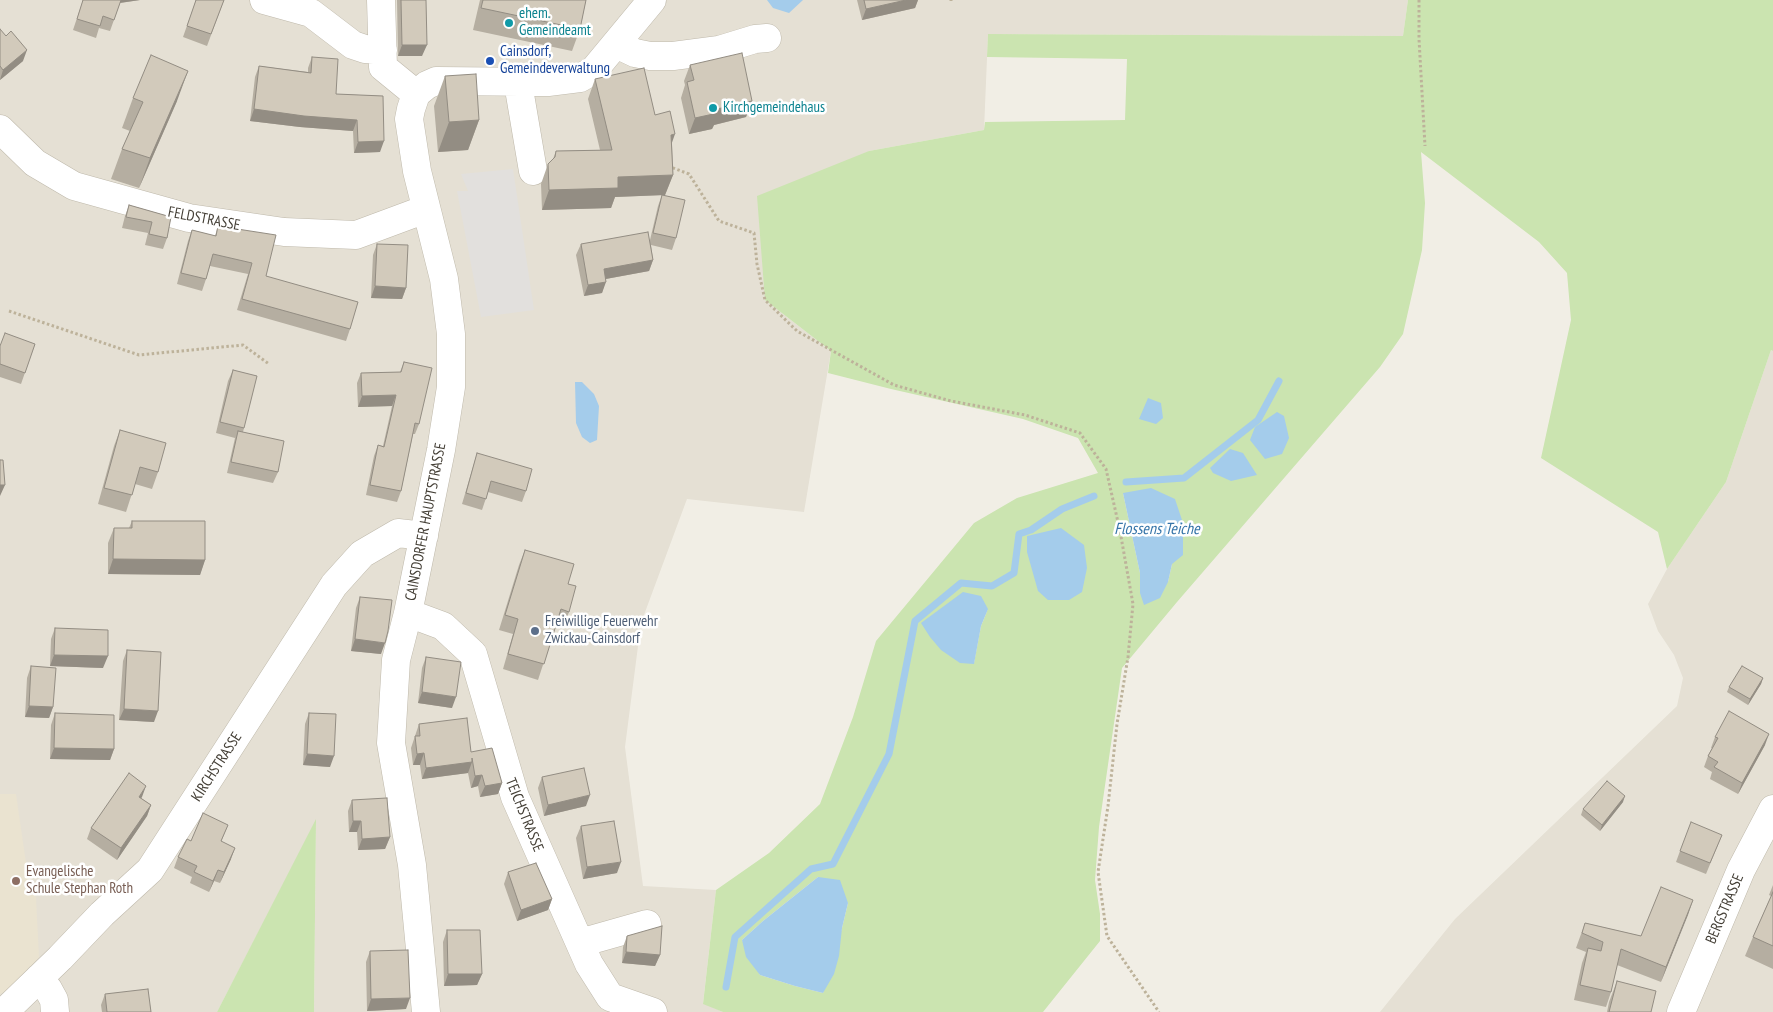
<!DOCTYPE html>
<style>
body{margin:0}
canvas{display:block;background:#f1eee5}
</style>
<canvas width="1773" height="1012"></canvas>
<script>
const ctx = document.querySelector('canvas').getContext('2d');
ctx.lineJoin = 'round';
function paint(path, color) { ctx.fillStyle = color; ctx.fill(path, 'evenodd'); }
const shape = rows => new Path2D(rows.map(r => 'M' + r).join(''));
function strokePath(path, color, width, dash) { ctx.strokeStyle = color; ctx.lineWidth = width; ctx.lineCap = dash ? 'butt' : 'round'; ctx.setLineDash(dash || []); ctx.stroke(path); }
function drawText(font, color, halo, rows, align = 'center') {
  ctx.font = font + ' "PT Sans Narrow",sans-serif'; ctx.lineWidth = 5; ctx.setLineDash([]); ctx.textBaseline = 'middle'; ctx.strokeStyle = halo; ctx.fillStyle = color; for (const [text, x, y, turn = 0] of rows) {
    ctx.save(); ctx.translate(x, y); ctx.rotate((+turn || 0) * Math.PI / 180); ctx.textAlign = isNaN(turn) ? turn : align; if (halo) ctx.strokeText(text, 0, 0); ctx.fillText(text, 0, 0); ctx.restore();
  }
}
paint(shape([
 [0,0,1408,0,1403,36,988,34,984,130,869,151,765,300,831,351,804,512,687,499,641,623,625,747,643,886,716,890,703,1003,723,1012,314,1012,316,821,217,1012,0,1012],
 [1771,350,1773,351,1773,1012,1380,1012,1455,919,1677,706,1683,678,1674,655,1658,631,1648,604,1667,569,1726,482]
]), '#e5e0d4');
paint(shape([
 [0,794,16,794,26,863,36,898,39,957,15,986,0,994]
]), '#eae3d0');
paint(shape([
 [1408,0,1773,0,1773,351,1771,350,1726,482,1667,569,1658,532,1541,458,1571,320,1567,273,1539,242,1421,152,1425,203,1422,250,1403,334,1380,367,1177,602,1122,668,1099,827,1095,880,1100,914,1100,941,1043,1012,723,1012,703,1004,716,890,769,853,820,804,853,717,876,641,974,523,1017,498,1098,473,1078,438,1023,419,891,389,828,373,831,351,765,300,757,196,869,151,984,130,985,122,1125,120,1127,59,987,57,988,34,1403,36],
 [1123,493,1172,564,1168,582,1140,593,1140,573],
 [988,609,981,626,974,663,960,663],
 [818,877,848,903,842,928,823,993,795,986,760,975,742,940,763,921],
 [316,819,314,1012,217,1012]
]), '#cbe4b0');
paint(shape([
 [513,169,534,310,481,317,457,191,468,191,461,174]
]), '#e2e0dd');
paint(shape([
 [767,0,803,0,789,13,773,8],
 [575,382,582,382,594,394,599,406,597,440,590,443,582,437,576,423],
 [1148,398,1161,403,1163,418,1156,424,1139,419],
 [1277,412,1284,416,1289,438,1282,454,1265,459,1250,440,1255,427],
 [1230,449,1243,453,1257,475,1231,481,1213,473,1210,468],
 [1151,488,1175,499,1183,523,1183,555,1172,564,1168,582,1160,598,1144,605,1140,593,1140,573,1123,493],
 [1061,528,1084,545,1087,568,1082,592,1069,600,1048,600,1038,591,1027,552,1027,536],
 [963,592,981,596,988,609,981,626,974,664,960,663,941,650,930,637,921,623],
 [818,877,840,880,848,903,842,928,839,956,834,974,823,993,795,986,760,975,746,957,742,940,763,921]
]), '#a4cceb');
strokePath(shape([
 [1126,482,1184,478,1258,420,1279,381],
 [726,987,735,937,811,869,833,864,889,754,915,621,961,583,992,586,1014,573,1019,534,1031,530,1062,509,1094,496]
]), '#a4cceb', 7);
const minor = shape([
 [264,0,311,13,353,45,365,49,383,50],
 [381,0,383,67,416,94],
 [616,44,635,53,650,56,673,56,719,50,755,39,767,38],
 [518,83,533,171],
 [0,129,35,163,74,186,189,218,284,232,356,235,426,209],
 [408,613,443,626,473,654,515,797,589,964,610,997,653,1012],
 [580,943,647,924],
 [39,978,48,989,54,1000,55,1012],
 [4,1012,60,958,102,914,150,870,334,585,362,554,398,533,424,536],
 [426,1012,412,865,391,743,396,660,408,613,441,450,451,387,451,334,444,279,417,171,409,119,411,109,416,94,427,85,436,81,548,82,580,78,594,70,652,0],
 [1681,1012,1741,870,1773,809]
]);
strokePath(minor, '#bfb9ab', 29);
strokePath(shape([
 [1419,0,1419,39,1425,146],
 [951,1,951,0],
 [668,166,689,174,719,221,754,233,757,264,765,300,797,331,894,385,951,401,1025,415,1080,433,1106,469,1120,531,1133,604,1128,657,1117,724,1108,806,1098,872,1107,936,1159,1012],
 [9,311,139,355,243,345,269,364]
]), '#bdb29a', 3, [2.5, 2.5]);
strokePath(minor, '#fff', 28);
paint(shape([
 [83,0,140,0,120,3,110,31,99,28,96,38,73,30],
 [196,0,224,0,207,46,183,37],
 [397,0,426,0,422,56,398,56],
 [480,0,586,0,580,29,572,51,473,30],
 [857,0,918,0,915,8,862,20],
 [0,29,23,61,0,80],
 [312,57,336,94,383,96,380,152,354,153,353,131,300,127,250,121,255,77,259,66,308,72,308,68],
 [690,65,752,101,746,117,714,125,712,129,689,134,681,98,685,85,684,81],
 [445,76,479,120,468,150,438,152,434,106],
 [595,79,655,115,672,144,673,175,665,195,676,238,672,250,651,245,653,260,649,271,606,279,602,293,584,296,576,255,581,244,650,240,658,206,662,195,615,197,611,208,542,210,541,184,548,164,553,159,556,151,600,150,588,99],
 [133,98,177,101,139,188,111,179,122,149,130,131,122,128],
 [129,205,171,217,167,238,163,249,145,245,148,233,122,228,125,216],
 [218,226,266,276,350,329,346,341,237,310,248,274,210,266,206,279,202,291,177,284,188,241,192,230,215,236],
 [377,244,406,288,402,299,371,298,373,255],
 [35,344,21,384,0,377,0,346],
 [404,362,419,424,415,434,413,434,401,491,397,502,366,495,374,456,378,445,383,446,392,406,358,407,357,383,361,373,400,372],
 [233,370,244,428,243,432,278,472,273,483,227,473,235,438,216,433,228,381],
 [120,430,158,472,152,489,135,484,126,512,98,504,114,446],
 [477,453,526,491,522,502,488,492,482,510,462,504],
 [132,521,205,560,200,575,108,574,108,543,114,528,129,528],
 [525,550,568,584,569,612,563,627,556,625,538,680,503,669,513,634,499,630,519,565],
 [360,597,381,654,351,651,356,608],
 [55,628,103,668,50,666,51,639],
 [127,650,154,722,119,720,123,661],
 [426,657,452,708,418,703,422,668],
 [31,666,53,707,49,718,25,717,27,678],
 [1763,678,1761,684,1748,705,1727,692,1729,687],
 [55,713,114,749,110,760,50,759,51,725],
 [309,713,330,767,303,765,305,724],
 [419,724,471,752,502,783,498,794,480,797,478,786,471,788,468,773,422,779,420,765,413,765,411,748],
 [1715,737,1765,745,1738,794,1710,779,1712,772,1704,767,1708,756,1712,748,1711,748],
 [542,777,586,806,544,816,538,788],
 [142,797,141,798,151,805,147,816,117,860,87,839,91,828],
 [352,800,390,837,385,849,358,850,357,832,349,832,348,811],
 [1623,802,1600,831,1581,815,1583,809],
 [228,825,221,842,231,859,220,883,214,881,209,892,190,883,192,877,174,868,178,857,191,841],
 [581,826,617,873,583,879,576,838],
 [1722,835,1706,874,1676,862,1680,851],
 [508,872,552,899,548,910,517,921,504,884],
 [1773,885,1773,969,1745,956,1753,937,1771,896,1769,895],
 [1693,900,1661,982,1617,965,1611,992,1606,1007,1574,1000,1582,963,1586,952,1576,948,1585,923,1641,936],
 [447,930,482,974,477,985,444,986,443,942],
 [627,936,660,955,655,966,622,963,623,947],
 [370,951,406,1009,367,1011,366,962],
 [1617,981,1651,1012,1607,1012,1609,1002],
 [105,994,151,1012,102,1012,101,1005]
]), '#b5aea1');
paint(shape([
 [120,0,140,0,119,3],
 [906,0,918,0,915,8,862,20,866,9],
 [402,45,427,45,422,56,398,56],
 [27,50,23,61,0,80,3,70],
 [188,71,177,101,139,188,150,158],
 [752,101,746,117,714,125,712,129,689,134,695,118,717,109],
 [254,109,357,120,353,131,300,127,250,121],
 [479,120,468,150,438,152,449,122],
 [675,134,668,154,671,135],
 [384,141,380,152,354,153,358,142],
 [673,175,665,195,615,197,611,208,542,210,549,190,618,177],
 [653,260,649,271,600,280,604,269],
 [606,282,602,293,584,296,588,285],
 [375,286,406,288,402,299,371,298],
 [396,395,392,406,358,407,362,396],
 [0,485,5,485,0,496],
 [113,559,205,560,200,575,108,574],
 [355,639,385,643,381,654,351,651],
 [54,655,108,656,103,668,50,666],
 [1763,678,1761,684,1748,705,1750,699],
 [422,692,456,697,452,708,418,703],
 [29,706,53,707,49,718,25,717],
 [124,709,158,711,154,722,119,720],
 [1769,734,1765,745,1738,794,1742,783],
 [54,748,114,749,110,760,50,759],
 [424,753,420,765,413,765,417,754],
 [307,754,334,756,330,767,303,765],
 [472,762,468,773,422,779,426,768],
 [482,775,478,786,471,788,475,776],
 [502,783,498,794,480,797,485,786],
 [146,786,142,797,134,808,139,797],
 [590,795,586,806,544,816,548,805],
 [1625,796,1623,802,1600,831,1602,825],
 [151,805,147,816,117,860,121,848],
 [353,821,361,821,357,832,349,832],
 [390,837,385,849,358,850,362,839],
 [235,848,231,859,220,883,224,872],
 [621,862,617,873,583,879,587,867],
 [218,870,214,881,209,892,213,881],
 [552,899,548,910,517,921,521,910],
 [1693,900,1688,915,1661,982,1666,967],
 [626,952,660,955,655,966,622,963],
 [448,974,482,974,477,985,444,986],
 [410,998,406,1009,367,1011,371,999]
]), '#938d83');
const building = shape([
 [83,0,121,0,114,20,103,16,100,26,77,19,83,0],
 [196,0,224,0,211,34,187,26,196,0],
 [401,0,426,0,427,45,402,45,401,0],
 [483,0,586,0,580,29,481,8,483,0],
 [864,0,906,0,866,9,864,0],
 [0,29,6,36,11,31,27,50,3,70,0,66,0,29],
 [742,53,752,101,717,109,718,113,695,118,687,82,694,80,690,65,742,53],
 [151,55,188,71,150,158,122,149,143,102,133,98,151,55],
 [312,57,338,59,336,94,383,96,384,141,358,142,357,120,304,116,254,109,259,66,311,73,312,57],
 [644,68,655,115,670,111,675,134,671,135,673,175,618,177,618,188,549,190,548,164,555,157,556,151,612,150,595,79,644,68],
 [476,74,479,120,449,122,445,76,476,74],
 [662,195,685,200,676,238,653,233,662,195],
 [129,205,171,217,167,238,149,234,152,222,126,217,129,205],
 [218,226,276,235,266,276,358,302,350,329,242,299,252,263,213,254,206,279,181,273,192,230,216,236,218,226],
 [648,232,653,260,604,269,606,282,588,285,581,244,648,232],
 [377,244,408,245,406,288,375,286,377,244],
 [5,333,35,344,25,373,0,364,0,346,5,333],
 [404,362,432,368,419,424,415,423,401,491,370,485,378,445,384,447,396,395,362,396,361,373,401,372,404,362],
 [233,370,257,376,244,428,220,422,233,370],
 [120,430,166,443,158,472,140,467,132,495,104,488,120,430],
 [238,431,284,441,278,472,231,462,238,431],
 [477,453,532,469,526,491,491,481,486,499,466,493,477,453],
 [0,460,3,460,5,485,0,485,0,460],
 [132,521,205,521,205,560,113,559,114,528,132,528,132,521],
 [525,550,574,564,568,584,576,586,569,612,561,609,544,664,508,654,518,619,505,615,525,550],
 [360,597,392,600,388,631,385,643,355,639,360,597],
 [55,628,108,630,108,656,54,655,55,628],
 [127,650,161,652,158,711,124,709,127,650],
 [426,657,461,662,456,697,422,692,426,657],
 [31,666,56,668,53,707,29,706,31,666],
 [1742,666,1763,678,1750,699,1729,687,1742,666],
 [1729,711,1769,734,1742,783,1714,767,1718,762,1708,756,1718,738,1715,737,1729,711],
 [55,713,114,715,114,749,54,748,55,713],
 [309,713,336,714,334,756,307,754,309,713],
 [467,718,471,752,492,748,502,783,485,786,482,775,475,776,472,758,472,762,426,768,424,753,417,754,415,736,420,736,419,724,467,718],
 [584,768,590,795,548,805,542,777,584,768],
 [129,773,146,786,139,797,151,805,121,848,91,828,129,773],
 [1607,781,1625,796,1602,825,1583,809,1607,781],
 [387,798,390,837,362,839,361,821,353,821,352,800,387,798],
 [203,813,228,825,221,841,235,848,224,872,218,870,213,881,194,872,197,866,178,857,187,839,191,841,203,813],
 [614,821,621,862,587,867,581,826,614,821],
 [1691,822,1722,835,1710,863,1680,851,1691,822],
 [536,863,552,899,521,910,508,872,536,863],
 [1661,887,1693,900,1666,967,1621,949,1611,992,1580,985,1588,948,1601,951,1603,942,1582,933,1585,923,1641,936,1661,887],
 [1773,892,1773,946,1753,937,1773,892],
 [662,926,660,955,626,952,627,936,662,926],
 [447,930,480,930,482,974,448,974,447,930],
 [408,950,410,998,371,999,370,951,408,950],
 [1617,981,1656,991,1651,1012,1609,1012,1617,981],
 [148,989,151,1012,107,1012,105,994,148,989]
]);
paint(building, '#d2cabb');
strokePath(building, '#938d83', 1);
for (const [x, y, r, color] of [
 [509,23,5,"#0f9aa8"],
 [490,61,5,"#1a4fb4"],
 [713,108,5,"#0f9aa8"],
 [535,631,5,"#5c6f8a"],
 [16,881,5,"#8d6e63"]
]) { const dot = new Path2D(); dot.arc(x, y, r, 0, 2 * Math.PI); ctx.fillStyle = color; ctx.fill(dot); strokePath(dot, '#fff', 2); }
drawText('15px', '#0d838f', '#fff', [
 ["ehem.",519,14],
 ["Gemeindeamt",519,31],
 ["Kirchgemeindehaus",723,108]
], 'left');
drawText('15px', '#164399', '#fff', [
 ["Cainsdorf,",500,52],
 ["Gemeindeverwaltung",500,69]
], 'left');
drawText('15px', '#433e35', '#fff', [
 ["FELDSTRASSE",204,219,11],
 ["CAINSDORFER HAUPTSTRASSE",426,522,-79],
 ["KIRCHSTRASSE",217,767,-57],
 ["TEICHSTRASSE",524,815,68],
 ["BERGSTRASSE",1725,909,-67]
]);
drawText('15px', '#4e5e75', '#fff', [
 ["Freiwillige Feuerwehr",545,622],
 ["Zwickau-Cainsdorf",545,639]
], 'left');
drawText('15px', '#785e54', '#fff', [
 ["Evangelische",26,872],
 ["Schule Stephan Roth",26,889]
], 'left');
drawText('italic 16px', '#3574a8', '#fff', [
 ["Flossens Teiche",1157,529]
]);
</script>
